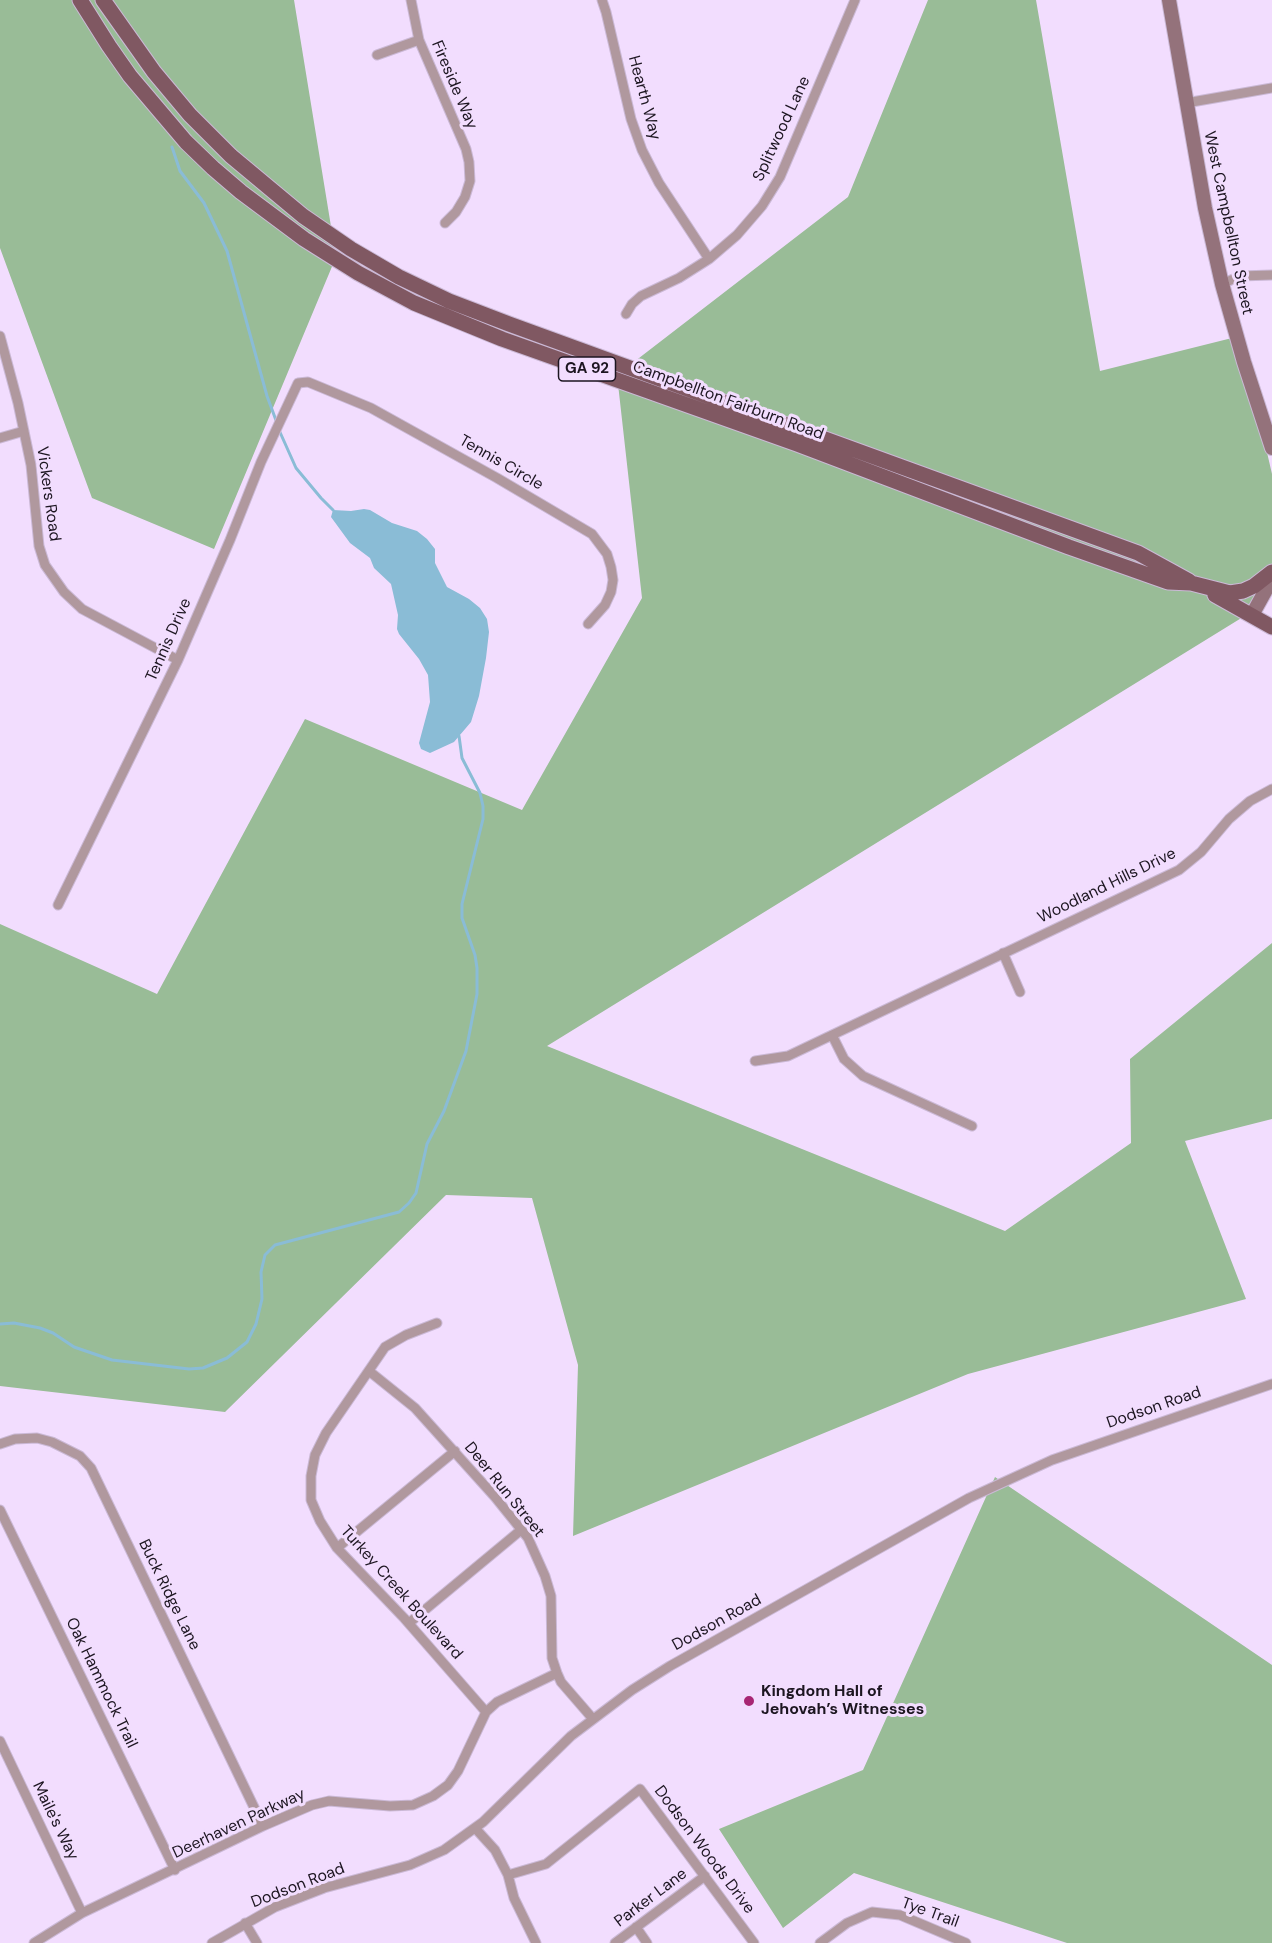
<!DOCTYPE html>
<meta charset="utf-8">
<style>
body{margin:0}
canvas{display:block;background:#f2ddfe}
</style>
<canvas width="1272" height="1943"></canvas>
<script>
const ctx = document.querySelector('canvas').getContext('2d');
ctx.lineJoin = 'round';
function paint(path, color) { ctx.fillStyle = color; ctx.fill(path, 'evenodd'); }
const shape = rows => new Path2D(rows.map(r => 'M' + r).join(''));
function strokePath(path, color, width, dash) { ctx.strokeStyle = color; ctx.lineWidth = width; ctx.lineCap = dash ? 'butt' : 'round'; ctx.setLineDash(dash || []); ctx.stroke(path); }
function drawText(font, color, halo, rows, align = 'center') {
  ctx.font = font + ' "DM Sans",sans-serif'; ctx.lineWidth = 6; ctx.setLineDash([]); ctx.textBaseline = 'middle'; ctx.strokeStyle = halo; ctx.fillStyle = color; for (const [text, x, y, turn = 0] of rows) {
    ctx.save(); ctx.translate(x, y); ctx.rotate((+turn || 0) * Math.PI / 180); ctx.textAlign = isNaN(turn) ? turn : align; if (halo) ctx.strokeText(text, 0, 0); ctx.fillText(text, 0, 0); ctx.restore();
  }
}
paint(shape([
 [0,0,294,0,336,257,214,549,92,498,0,248],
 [928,0,1036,0,1100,371,1240,336,1272,474,1272,571,1243,617,547,1046,1005,1231,1131,1143,1130,1059,1272,943,1272,1119,1185,1141,1246,1299,968,1374,573,1536,578,1365,532,1198,446,1195,225,1412,0,1386,0,924,157,994,305,719,522,810,642,598,617,375,848,197],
 [995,1477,1272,1665,1272,1943,1067,1943,854,1873,783,1928,719,1829,863,1770]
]), '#99bc97');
paint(shape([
 [364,509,370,510,392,523,417,531,427,539,435,549,435,563,447,587,469,599,480,608,487,619,489,632,486,658,479,696,471,722,454,742,430,753,421,749,419,743,430,702,428,675,419,659,399,634,397,629,398,615,391,584,374,568,370,558,350,543,331,517,333,510,351,511]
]), '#8abcd6');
strokePath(shape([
 [172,147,180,171,204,203,227,251,267,396,277,423],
 [279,430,296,468,321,498,333,510],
 [0,1324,14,1323,40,1328,53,1333,74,1347,112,1360,189,1369,203,1368,227,1358,247,1342,256,1324,262,1299,261,1272,265,1255,275,1245,399,1212,409,1203,416,1193,427,1144,444,1111,466,1051,477,994,477,968,475,955,462,918,462,904,483,819,483,806,480,793,462,758,459,736]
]), '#8abcd6', 3);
const street = shape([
 [411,0,419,40,466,149,469,162,470,181,465,197,456,212,445,223],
 [602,0,606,12,631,119,642,150,659,183,709,259],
 [377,55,419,40],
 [1186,103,1272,88],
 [1222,284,1240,276,1272,275],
 [626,314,632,304,641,296,679,278,709,259,737,235,762,206,780,177,855,0],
 [0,336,18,403,31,465,39,546,45,565,64,592,82,609,178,660],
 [0,438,24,431],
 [58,905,178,660,230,540,261,462,298,383,308,382,371,408,497,478,592,534,607,554,611,567,613,580,611,592,605,605,588,624],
 [1003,953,1020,992],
 [832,1035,844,1059,863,1076,972,1126],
 [755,1061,788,1056,1179,870,1201,852,1229,819,1250,801,1272,789],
 [437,1323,406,1335,385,1347,326,1433,315,1455,311,1476,311,1500,320,1521,337,1548,404,1618,486,1712],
 [369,1371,415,1408,495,1497,528,1538,545,1576,551,1596,552,1658,557,1673,561,1682,593,1719],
 [0,1444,15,1439,37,1438,52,1442,80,1456,91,1468,263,1826],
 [0,1510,175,1870],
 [337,1548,455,1451],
 [409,1623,521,1530],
 [0,1741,82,1913],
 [475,1828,495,1850,508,1875,514,1898,536,1943],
 [508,1875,546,1864,640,1789,754,1943],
 [245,1923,257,1943],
 [636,1927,647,1943],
 [34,1943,82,1913,263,1826,312,1805,329,1801,390,1806,413,1805,433,1796,448,1785,458,1771,486,1712,497,1702,557,1673],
 [212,1943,275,1907,324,1888,410,1865,444,1850,483,1822,571,1736,632,1690,670,1666,969,1498,1052,1460,1272,1384],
 [615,1943,705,1876],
 [820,1943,847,1923,872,1912,900,1915,966,1943]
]);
const secondary = shape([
 [1169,0,1205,208,1222,284,1244,362,1272,448],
 [1252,615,1272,579]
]);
const primary = shape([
 [80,0,109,46,130,76,186,142,213,168,241,192,304,239,358,273,414,303,502,339,797,444,1069,547,1168,582,1191,583,1230,593,1243,591,1254,586,1272,572],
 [103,0,154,72,190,115,231,156,303,216,351,249,399,277,449,301,509,324,1138,553,1189,581],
 [1215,595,1272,627]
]);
strokePath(street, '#cbb9d6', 11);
strokePath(secondary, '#cbb9d6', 16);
strokePath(primary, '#cbb9d6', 17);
strokePath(street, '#b0989e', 9);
strokePath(secondary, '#94727b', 14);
strokePath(primary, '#805862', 15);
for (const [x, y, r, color] of [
 [749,1701,6,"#a72573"]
]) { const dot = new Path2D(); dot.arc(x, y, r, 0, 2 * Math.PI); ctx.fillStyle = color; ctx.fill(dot); strokePath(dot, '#f2ddfe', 2); }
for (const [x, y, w] of [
 [587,369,57]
]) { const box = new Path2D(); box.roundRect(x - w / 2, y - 12, w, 24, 4.5); ctx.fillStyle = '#f2ddfe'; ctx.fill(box); strokePath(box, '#1c1520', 1.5); }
drawText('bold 15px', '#1c1520', null, [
 ["GA 92",587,369]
]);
drawText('16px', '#1c1520', '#f2ddfe', [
 ["Fireside Way",454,85,67],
 ["Hearth Way",644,98,75],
 ["Splitwood Lane",782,129,-65],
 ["West Campbellton Street",1228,223,78],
 ["Campbellton Fairburn Road",728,401,20],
 ["Tennis Circle",501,463,30],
 ["Vickers Road",48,494,82],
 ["Tennis Drive",169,640,-66],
 ["Woodland Hills Drive",1107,886,-26],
 ["Dodson Road",1154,1408,-19],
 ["Deer Run Street",504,1490,51],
 ["Turkey Creek Boulevard",401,1593,48],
 ["Buck Ridge Lane",169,1595,64],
 ["Dodson Road",717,1623,-29],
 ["Oak Hammock Trail",101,1683,64],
 ["Maile's Way",55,1821,64],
 ["Deerhaven Parkway",239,1824,-25],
 ["Dodson Woods Drive",704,1850,53],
 ["Dodson Road",298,1886,-21],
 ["Parker Lane",651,1898,-37],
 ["Tye Trail",930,1913,20]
]);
drawText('bold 16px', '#1c1520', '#f2ddfe', [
 ["Kingdom Hall of",761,1692],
 ["Jehovah’s Witnesses",761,1710]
], 'left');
</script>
